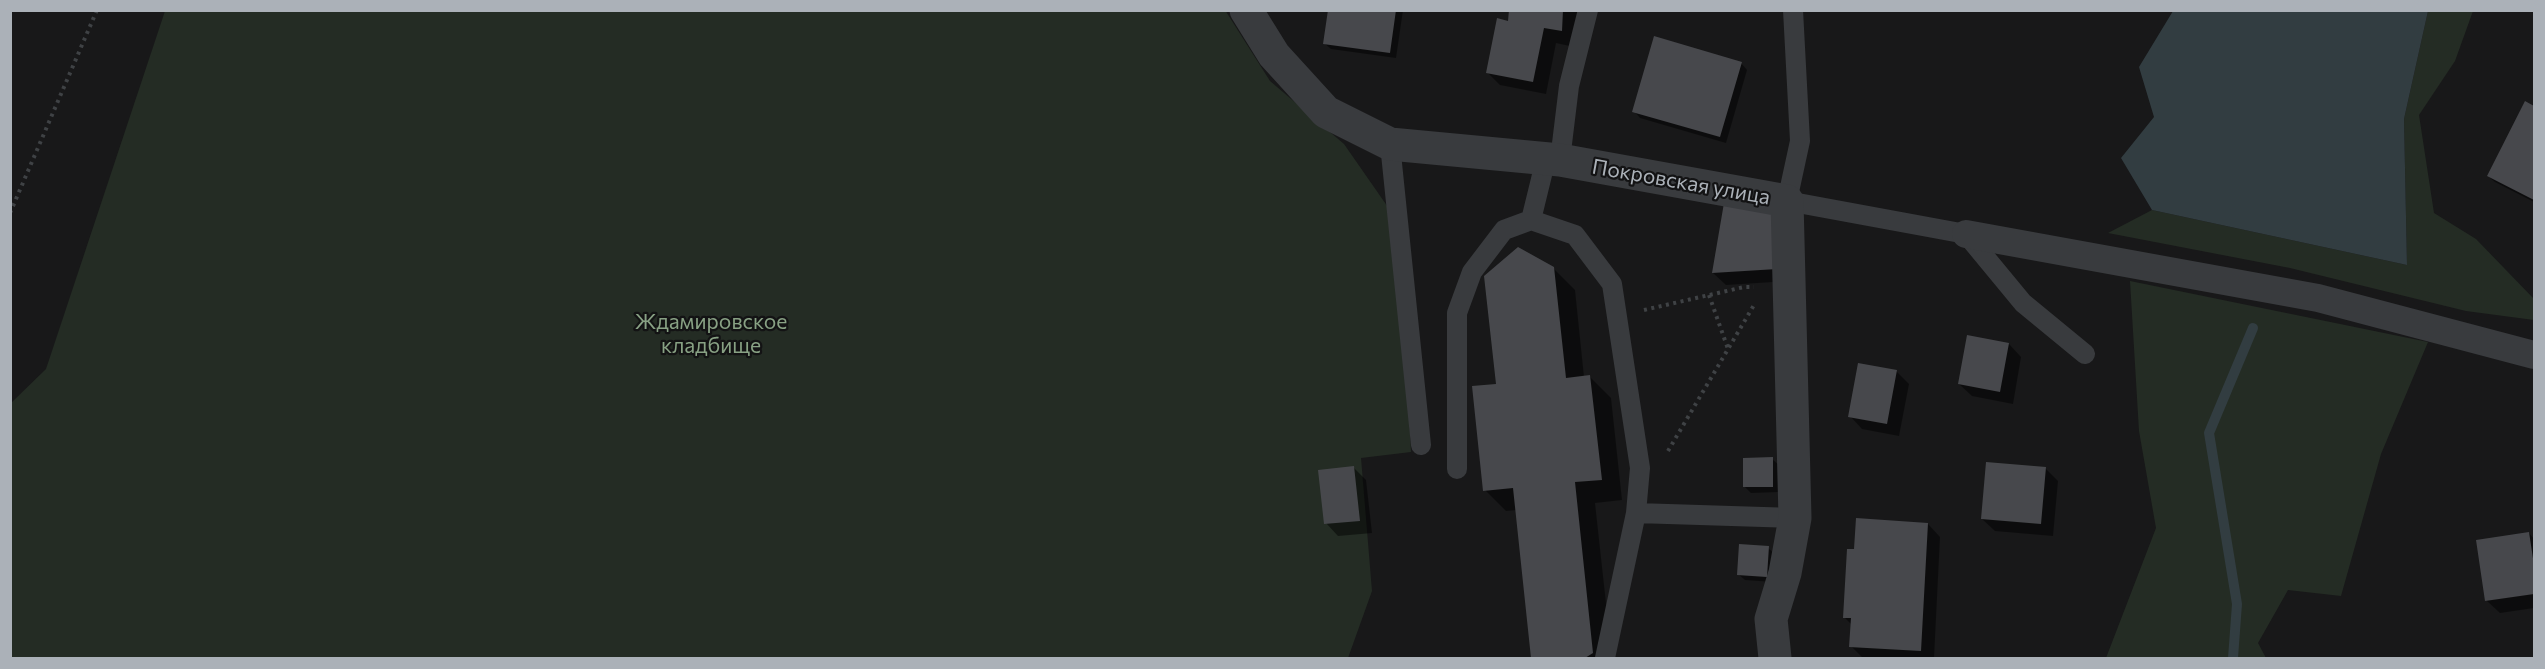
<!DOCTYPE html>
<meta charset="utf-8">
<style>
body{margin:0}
#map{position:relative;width:2545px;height:669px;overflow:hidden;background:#181819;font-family:Commissioner,sans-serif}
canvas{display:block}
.frame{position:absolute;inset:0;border:12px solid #abb1b8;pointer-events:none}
</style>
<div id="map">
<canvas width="2545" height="669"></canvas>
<div class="frame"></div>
</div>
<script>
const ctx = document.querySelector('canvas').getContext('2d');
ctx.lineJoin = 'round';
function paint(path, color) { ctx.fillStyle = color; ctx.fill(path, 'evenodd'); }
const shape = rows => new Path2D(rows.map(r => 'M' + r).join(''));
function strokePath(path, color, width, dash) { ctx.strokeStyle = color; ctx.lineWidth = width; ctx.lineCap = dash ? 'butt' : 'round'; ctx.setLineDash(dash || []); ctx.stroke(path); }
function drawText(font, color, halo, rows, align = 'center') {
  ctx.font = font + ' Commissioner,sans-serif'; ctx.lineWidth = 4.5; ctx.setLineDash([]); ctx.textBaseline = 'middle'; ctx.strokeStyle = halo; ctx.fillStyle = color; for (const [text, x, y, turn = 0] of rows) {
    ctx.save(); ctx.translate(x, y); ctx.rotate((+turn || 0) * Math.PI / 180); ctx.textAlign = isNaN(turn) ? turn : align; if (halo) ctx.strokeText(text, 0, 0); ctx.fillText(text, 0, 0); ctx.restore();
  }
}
paint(shape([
 [1225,10,1270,81,1344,144,1399,223,1411,452,1361,458,1372,591,1348,658,11,658,10,404,46,369,165,11],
 [2428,11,2473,11,2455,61,2419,115,2434,213,2476,239,2534,299,2534,320,2466,311,2290,268,2108,233,2152,210,2407,265,2404,119],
 [2130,281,2428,342,2381,454,2341,596,2288,590,2258,643,2266,658,2106,658,2156,528,2139,431]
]), '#242c24');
paint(shape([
 [2173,11,2428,11,2404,119,2407,265,2152,210,2121,158,2154,117,2139,67]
]), '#323d41');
paint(shape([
 [1329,10,1403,10,1396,58,1331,49,1324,43],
 [1510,10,1580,10,1579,48,1556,43,1546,94,1500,85,1487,72,1510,22],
 [1741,63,1747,70,1726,143,1640,118,1634,111],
 [2525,103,2534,108,2534,202,2495,182,2488,176],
 [1726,199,1789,281,1726,285,1713,273],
 [1553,268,1575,290,1584,377,1590,377,1611,398,1622,500,1595,503,1612,658,1533,658,1517,510,1506,511,1485,490,1498,386],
 [2009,344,2021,357,2013,404,1972,396,1959,384],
 [1896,371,1909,384,1899,436,1862,429,1850,416],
 [1772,459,1779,465,1779,492,1751,493,1744,486],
 [1354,468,1366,480,1372,533,1338,536,1326,523],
 [2045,468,2058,481,2053,536,1995,531,1982,519],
 [1928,524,1940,537,1934,658,1863,658,1851,646,1852,625,1844,617,1856,551],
 [2529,533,2534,539,2534,608,2500,613,2487,601],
 [1768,548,1775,554,1773,582,1745,580,1738,574]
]), '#0007');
strokePath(shape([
 [2233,658,2237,604,2209,433,2253,328]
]), '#323d41', 10);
paint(shape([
 [1328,10,1396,10,1390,53,1323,44],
 [1509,10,1563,10,1562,31,1544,28,1533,82,1486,73,1497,18,1508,21],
 [1654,36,1742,62,1720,137,1632,112],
 [2525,101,2534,106,2534,200,2487,176],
 [1725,197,1777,210,1777,269,1712,273],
 [1518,247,1554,267,1566,378,1590,375,1602,480,1575,482,1593,653,1585,658,1531,658,1513,488,1483,491,1472,386,1496,384,1484,276],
 [1967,335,2009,343,2000,392,1958,384],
 [1858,363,1897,370,1887,424,1848,417],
 [1773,457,1773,487,1743,487,1743,458],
 [1986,462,2046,467,2041,524,1981,519],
 [1354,466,1360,521,1324,524,1318,470],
 [1856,518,1928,523,1921,651,1849,647,1851,618,1843,618,1847,549,1854,549],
 [2529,532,2534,565,2534,594,2485,601,2476,540],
 [1739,544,1769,546,1767,577,1737,575]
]), '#47484c');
strokePath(shape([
 [10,213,97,10],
 [1709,295,1728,349],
 [1644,310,1744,287,1754,287],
 [1668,451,1754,305]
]), '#3f4245', 4, [3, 4.5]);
strokePath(shape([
 [1793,10,1800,141,1787,201,1966,234,2023,303,2085,354],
 [1390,144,1421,445],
 [1540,159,1542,175,1531,220,1575,235,1612,284,1640,468,1636,513,1795,518],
 [1560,160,1569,86,1588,10],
 [1457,469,1457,313,1472,272,1504,230,1531,220],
 [1605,658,1636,513]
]), '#393b3e', 20);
strokePath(shape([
 [1966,234,2318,298,2534,355]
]), '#393b3e', 28);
strokePath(shape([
 [1246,10,1274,55,1326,112,1390,144,1560,160,1787,201,1795,518,1785,573,1771,619,1775,658]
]), '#393b3e', 33);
drawText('21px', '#abb1b8', '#131314', [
 ["Покровская улица",1681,182,10]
]);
drawText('21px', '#88a184', '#131314', [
 ["Ждамировское",711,322],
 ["кладбище",711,346]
]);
</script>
